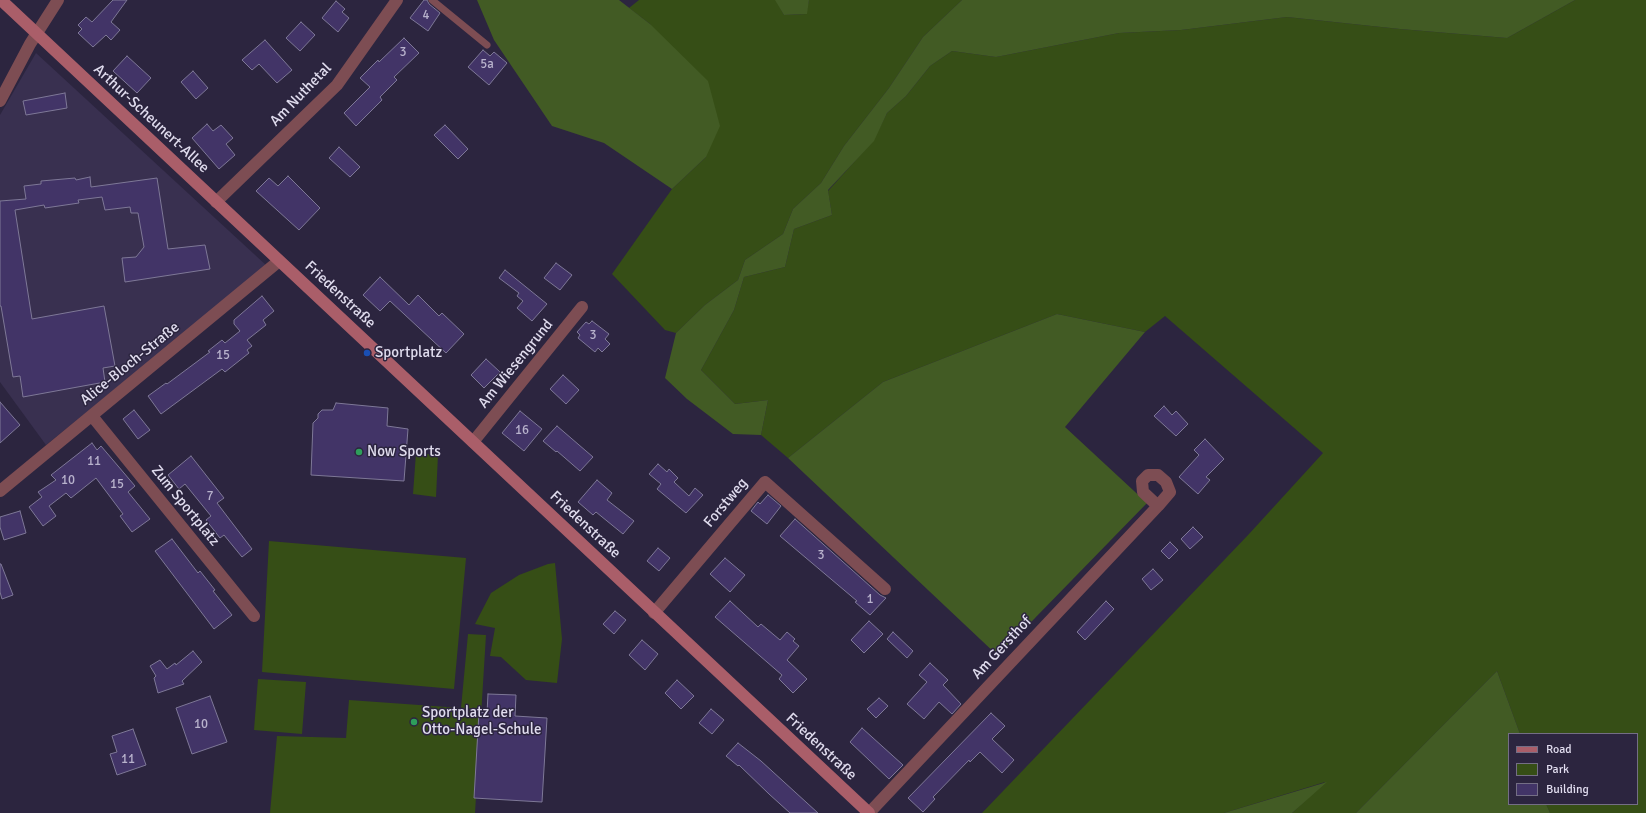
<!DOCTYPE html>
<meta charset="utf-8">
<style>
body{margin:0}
#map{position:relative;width:1646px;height:813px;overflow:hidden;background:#2c253f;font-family:Signika,sans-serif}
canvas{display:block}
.legend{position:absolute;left:1508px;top:733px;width:130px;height:72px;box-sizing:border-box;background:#2c253f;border:1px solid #746e85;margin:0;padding:5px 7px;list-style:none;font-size:12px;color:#e0dcee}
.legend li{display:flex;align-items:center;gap:8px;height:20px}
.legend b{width:20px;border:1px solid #746e85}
</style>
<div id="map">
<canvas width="1646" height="813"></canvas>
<ul class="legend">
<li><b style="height:5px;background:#aa5e69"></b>Road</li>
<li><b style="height:11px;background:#364e16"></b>Park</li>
<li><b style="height:11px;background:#423467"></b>Building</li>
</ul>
</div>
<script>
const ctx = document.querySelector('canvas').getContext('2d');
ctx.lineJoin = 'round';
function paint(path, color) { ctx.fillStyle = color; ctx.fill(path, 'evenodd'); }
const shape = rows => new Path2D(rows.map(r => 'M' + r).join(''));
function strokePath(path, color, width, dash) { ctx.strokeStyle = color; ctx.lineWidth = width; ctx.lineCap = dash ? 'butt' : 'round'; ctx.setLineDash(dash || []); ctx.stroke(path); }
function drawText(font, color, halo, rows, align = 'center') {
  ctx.font = font + ' Signika,sans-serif'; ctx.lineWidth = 3; ctx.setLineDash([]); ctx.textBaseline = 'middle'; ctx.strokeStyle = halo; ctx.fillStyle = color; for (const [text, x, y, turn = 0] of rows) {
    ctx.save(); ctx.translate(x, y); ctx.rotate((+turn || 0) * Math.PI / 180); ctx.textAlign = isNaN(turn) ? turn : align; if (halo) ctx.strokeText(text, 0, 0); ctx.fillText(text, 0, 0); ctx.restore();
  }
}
paint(shape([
 [36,53,267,266,46,445,0,382,0,115]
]), '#393050');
paint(shape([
 [639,0,776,0,784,15,806,14,809,0,962,0,923,37,889,88,844,146,821,183,793,209,783,234,745,260,738,280,705,305,676,333,665,330,612,274,672,189,706,157,650,24,629,8],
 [1575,0,1646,0,1646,813,1550,813,1546,804,1637,804,1637,734,1520,734,1497,671,1356,813,1292,813,1325,782,1224,813,982,813,1249,534,1323,453,1165,316,1145,332,1057,314,883,382,788,458,761,435,768,400,735,404,701,370,734,310,744,277,785,267,794,229,832,215,828,191,873,141,887,113,906,96,930,66,952,51,996,57,1119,33,1181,30,1287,17,1400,29,1507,38],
 [416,453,438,455,436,497,413,494],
 [269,541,466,558,454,689,262,672],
 [555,563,562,639,557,683,526,680,501,657,490,656,495,628,475,624,491,593,519,575,548,564],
 [468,634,486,635,475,813,270,813,277,736,346,738,349,700,461,708],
 [258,679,306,682,302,734,254,730]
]), '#364e16');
paint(shape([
 [477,0,619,0,650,24,708,81,720,126,706,157,672,189,604,143,552,126,494,40],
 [775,0,809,0,807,14,784,15],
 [962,0,1575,0,1507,38,1400,29,1287,17,1181,30,1119,33,996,57,952,51,930,66,906,96,887,113,874,141,828,190,832,215,794,229,785,267,744,277,734,310,701,370,735,404,768,400,761,435,733,434,687,399,665,378,676,333,705,305,738,280,745,260,783,234,793,209,821,183,844,146,889,88,923,37],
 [1057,314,1145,332,1065,427,1147,503,998,656,788,458,883,382],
 [1497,671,1520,734,1509,734,1509,804,1546,804,1550,813,1356,813],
 [1327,782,1292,813,1224,813]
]), '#425b24');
const building = shape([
 [113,0,127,0,111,22,120,30,111,40,106,35,93,47,78,33,82,29,78,25,86,17,92,22,113,0],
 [424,0,427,0,429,4,440,13,428,31,410,18,424,0],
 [336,1,345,9,342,12,349,18,338,32,322,18,336,1],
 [301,22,315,35,300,51,286,38,301,22],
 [404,38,419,53,394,77,397,80,380,97,382,100,356,126,344,113,370,87,360,78,378,60,379,62,404,38],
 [265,40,292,70,277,83,259,64,252,70,242,60,265,40],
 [483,50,490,56,494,52,507,63,489,85,468,67,483,50],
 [127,56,151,78,137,93,113,71,127,56],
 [193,71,208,88,196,99,181,82,193,71],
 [65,93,67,108,26,115,23,101,65,93],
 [207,124,213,131,221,125,233,138,226,144,235,155,219,169,192,138,207,124],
 [445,125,468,149,458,159,434,135,445,125],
 [339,147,360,167,350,177,329,158,339,147],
 [288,176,320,208,299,230,256,191,269,178,278,186,288,176],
 [90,177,91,187,157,178,168,249,205,245,210,269,125,282,122,258,136,257,144,247,138,213,131,213,130,207,105,210,102,197,78,200,79,203,45,208,44,205,15,210,32,319,104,306,115,366,103,368,105,382,23,397,20,376,13,377,1,306,0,306,0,201,26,199,24,186,41,184,41,181,75,178,76,180,90,177],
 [556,263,572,275,560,290,544,278,556,263],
 [505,270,547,304,532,321,517,308,523,301,517,296,519,293,499,278,505,270],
 [380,277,409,305,418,295,439,316,442,313,464,334,446,353,390,301,380,311,363,295,380,277],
 [262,296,274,311,263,320,266,325,247,340,252,346,247,350,249,353,225,372,222,369,161,414,148,396,166,383,167,384,210,352,208,351,222,340,225,343,240,331,234,324,234,320,262,296],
 [592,321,609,334,605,339,610,344,602,352,598,348,595,352,578,338,580,335,577,332,586,322,589,324,592,321],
 [486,359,500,372,484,388,471,375,486,359],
 [563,375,579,390,566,404,550,389,563,375],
 [0,402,20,425,0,443,0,402],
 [336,403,388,408,387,426,408,429,404,481,311,475,313,423,318,418,318,414,322,410,333,410,336,403],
 [1164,406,1172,415,1176,411,1188,424,1176,436,1154,416,1164,406],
 [134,410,150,430,138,439,123,419,134,410],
 [520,411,542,429,524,451,502,433,520,411],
 [557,426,593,457,580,471,557,451,556,452,543,441,557,426],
 [1205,439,1224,459,1206,477,1210,480,1198,494,1179,477,1199,455,1194,450,1205,439],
 [92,443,97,450,101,446,135,486,128,492,150,519,132,532,120,516,123,514,96,478,71,498,66,493,49,506,56,516,43,526,29,507,42,497,38,492,56,480,51,475,92,443],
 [191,456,224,498,217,503,252,549,242,557,224,535,220,538,206,520,211,516,185,484,179,489,168,475,191,456],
 [658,464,667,472,669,469,678,478,674,482,689,496,695,488,703,495,686,513,657,489,661,484,649,474,658,464],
 [597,480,612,493,607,500,634,521,623,534,596,512,593,515,578,502,597,480],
 [768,495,781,506,767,524,751,511,758,502,760,504,768,495],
 [20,511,26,533,4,540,0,527,0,517,20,511],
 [795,519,880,595,886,598,870,615,855,602,857,601,780,536,795,519],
 [1193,527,1203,537,1190,549,1181,539,1193,527],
 [172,539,198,573,200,571,215,590,213,591,232,615,214,629,155,551,172,539],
 [1170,542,1178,550,1169,559,1161,551,1170,542],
 [658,548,670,558,659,571,647,561,658,548],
 [725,558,745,575,730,592,710,574,725,558],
 [0,564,1,564,13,595,2,599,0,592,0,564],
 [1153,569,1163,580,1151,590,1142,579,1153,569],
 [730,601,758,627,761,624,780,640,787,632,795,639,793,641,799,646,787,660,807,679,793,693,779,679,782,675,715,617,730,601],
 [1106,601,1114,609,1085,640,1077,632,1106,601],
 [615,611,626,620,614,634,603,624,615,611],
 [869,621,883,634,864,653,851,640,869,621],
 [893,632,913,651,907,658,887,639,893,632],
 [642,640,658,654,645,670,629,655,642,640],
 [193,651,202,662,182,681,184,684,158,693,154,678,156,676,150,666,160,660,167,669,175,663,176,665,193,651],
 [930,663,948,680,943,685,961,704,952,714,939,702,924,719,907,704,927,682,919,675,930,663],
 [677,680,694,696,681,709,665,693,677,680],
 [488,694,516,695,515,716,547,718,542,802,474,798,479,712,487,713,488,694],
 [210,696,227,742,192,754,176,708,210,696],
 [879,698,888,706,876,718,867,709,879,698],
 [711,709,724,720,712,734,699,723,711,709],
 [991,713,1005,726,992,739,1014,760,1002,773,980,752,970,762,969,760,933,797,935,799,923,812,908,798,991,713],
 [862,728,903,765,889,779,850,742,862,728],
 [133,729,146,765,117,775,110,754,117,752,112,736,133,729],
 [738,743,761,761,818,813,790,813,769,794,739,765,738,766,726,756,738,743]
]);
paint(building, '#423467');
strokePath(building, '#7e7897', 1);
strokePath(shape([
 [432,0,487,45]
]), '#7d4d53', 7);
strokePath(shape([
 [0,101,30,44,58,0],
 [216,202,337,85,397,0],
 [92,416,254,616],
 [473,442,582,307],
 [0,491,279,261],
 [654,613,765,482,885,589],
 [869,813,1158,506,1170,492,1166,482,1158,475,1148,475,1142,481,1143,492,1158,506]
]), '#7d4d53', 12);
strokePath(shape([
 [1,0,869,813]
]), '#aa5e69', 12);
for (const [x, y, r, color] of [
 [367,353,4,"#1a4fb4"],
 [359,452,4,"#2e9e5b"],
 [414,722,4,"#2e9e5b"]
]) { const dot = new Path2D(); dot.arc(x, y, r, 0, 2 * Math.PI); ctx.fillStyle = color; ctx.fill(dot); strokePath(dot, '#2c253f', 1.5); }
drawText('13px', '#b8b2cc', null, [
 ["4",426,16],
 ["3",403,53],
 ["5a",487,65],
 ["3",593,336],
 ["15",223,356],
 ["16",522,431],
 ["11",94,462],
 ["10",68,481],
 ["15",117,485],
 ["7",210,497],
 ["3",821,556],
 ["1",870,600],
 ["10",201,725],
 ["11",128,760]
]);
drawText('15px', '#e0dcee', '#2c253f', [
 ["Am Nuthetal",301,95,-46],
 ["Arthur-Scheunert-Allee",151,119,43],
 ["Friedenstraße",340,295,43],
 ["Alice-Bloch-Straße",130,364,-39],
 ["Am Wiesengrund",516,364,-51],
 ["Forstweg",726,503,-50],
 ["Zum Sportplatz",185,506,51],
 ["Friedenstraße",585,525,43],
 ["Am Gersthof",1002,648,-47],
 ["Friedenstraße",821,747,43]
]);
drawText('15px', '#e0dcee', '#2c253f', [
 ["Sportplatz",375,353],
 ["Now Sports",367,452],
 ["Sportplatz der",422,713],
 ["Otto-Nagel-Schule",422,730]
], 'left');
</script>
